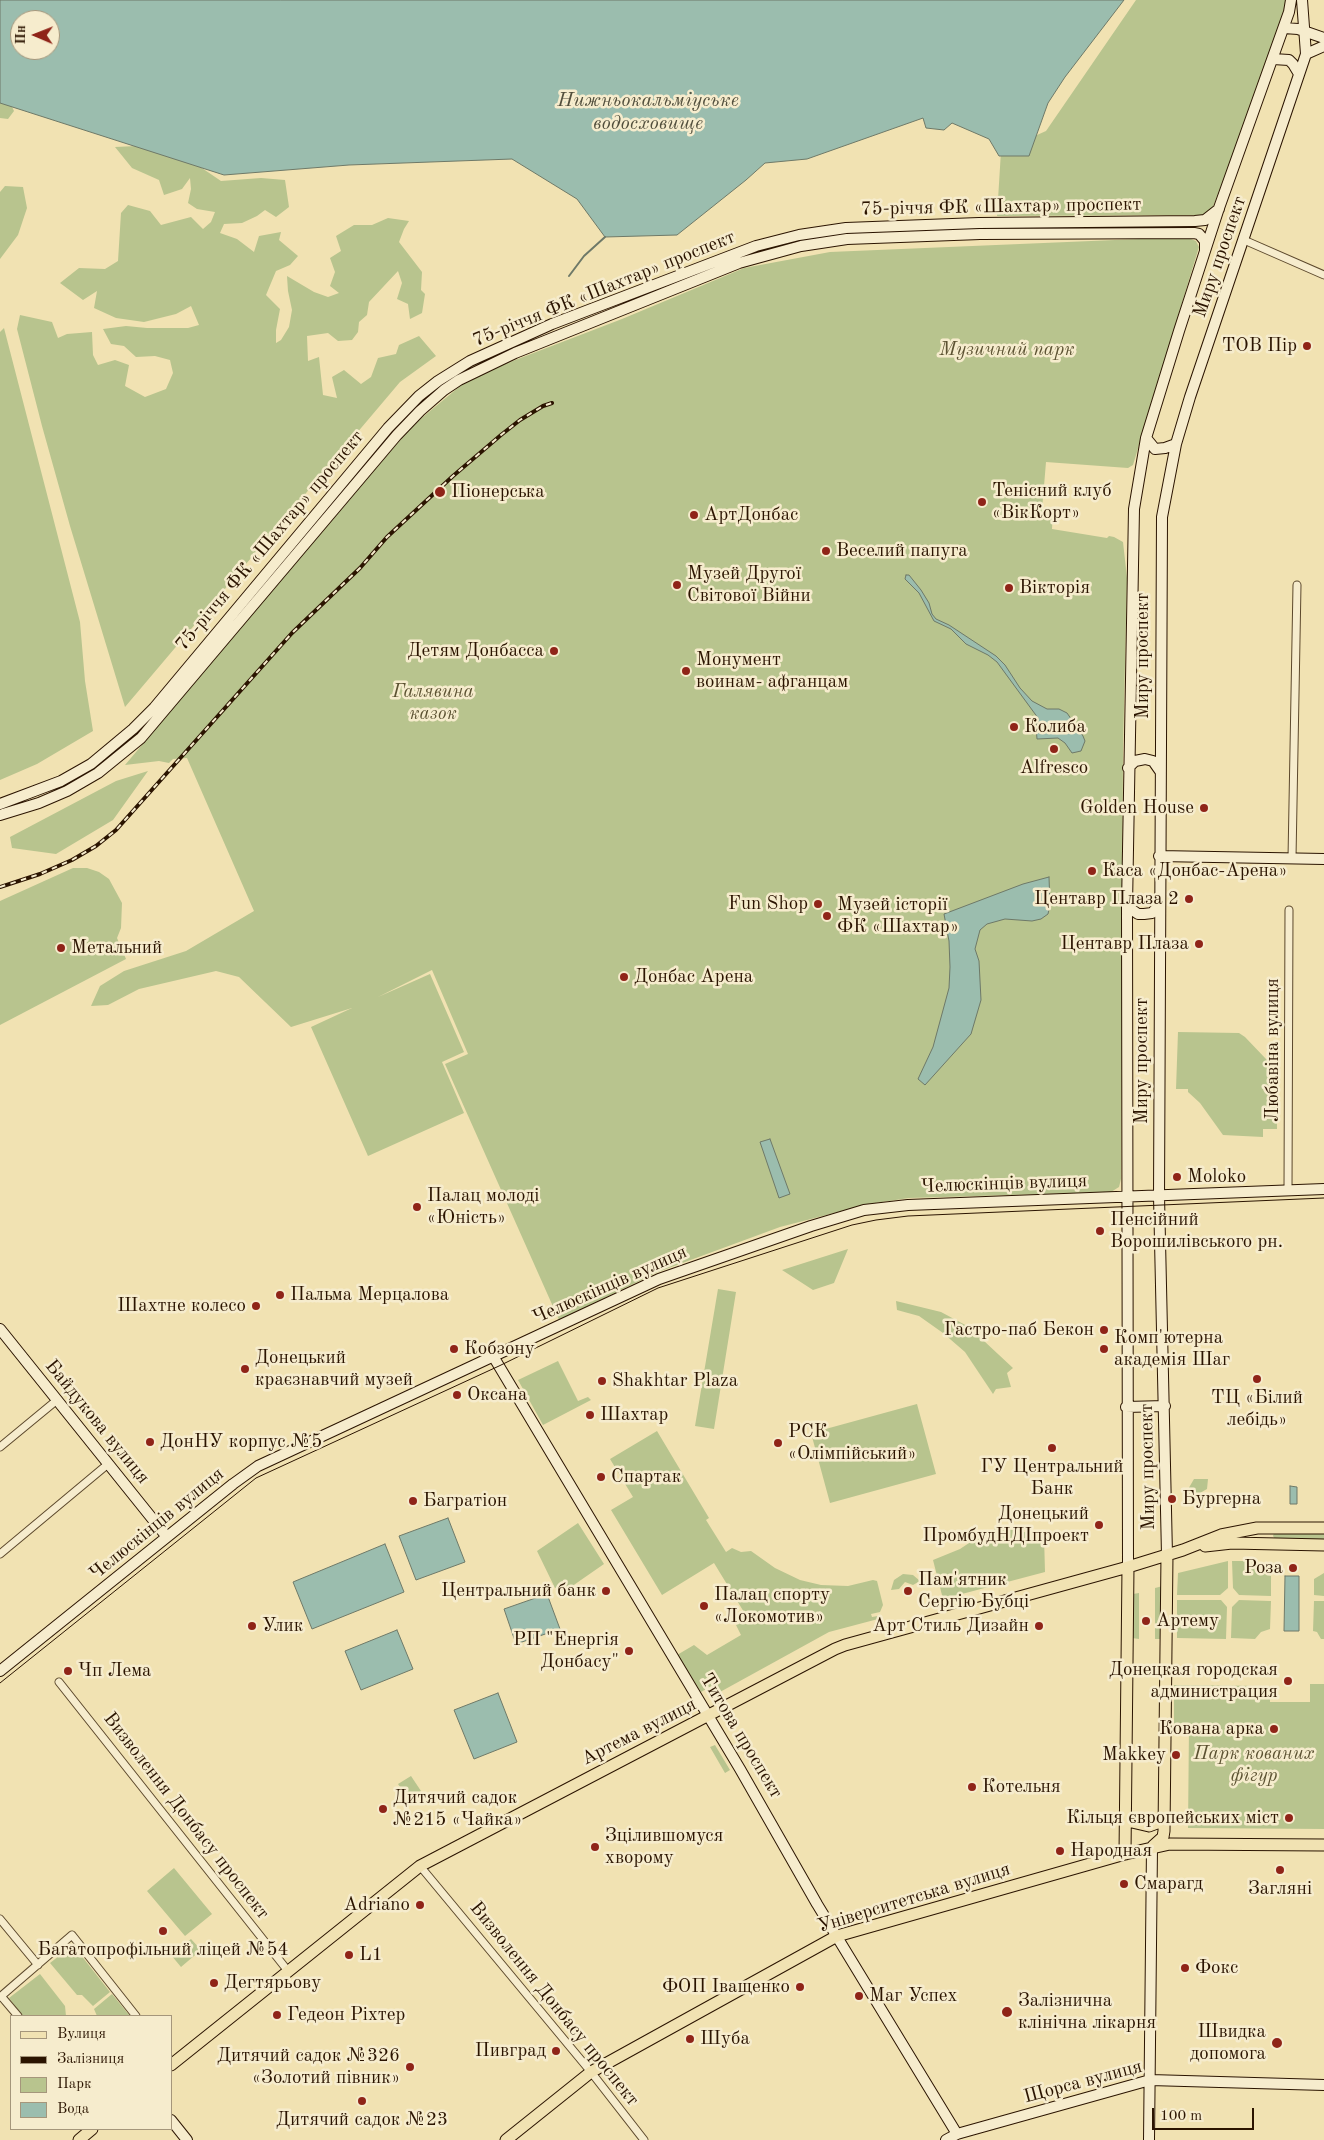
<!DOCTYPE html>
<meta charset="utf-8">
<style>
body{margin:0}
#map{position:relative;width:1324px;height:2140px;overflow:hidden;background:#f1e2b2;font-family:"Old Standard TT",serif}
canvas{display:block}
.legend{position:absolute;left:10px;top:2015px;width:162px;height:115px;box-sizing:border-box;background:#f6eccd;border:1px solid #a5967b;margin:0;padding:6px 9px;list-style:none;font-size:15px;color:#2b1400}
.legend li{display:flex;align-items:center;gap:10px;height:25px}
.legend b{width:25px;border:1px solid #a5967b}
.north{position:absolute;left:10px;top:10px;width:50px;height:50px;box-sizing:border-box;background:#f6eccd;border:1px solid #a5967b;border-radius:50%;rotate:271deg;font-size:14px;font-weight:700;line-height:20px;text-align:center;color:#2b1400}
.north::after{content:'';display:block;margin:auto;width:18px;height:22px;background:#8f2418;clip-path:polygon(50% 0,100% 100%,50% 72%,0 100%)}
.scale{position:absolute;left:1152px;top:2108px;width:102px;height:22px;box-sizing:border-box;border:2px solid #2b1400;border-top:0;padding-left:6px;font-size:15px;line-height:18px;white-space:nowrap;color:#2b1400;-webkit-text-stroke:4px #f6eccd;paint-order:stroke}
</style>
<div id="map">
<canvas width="1324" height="2140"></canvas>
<ul class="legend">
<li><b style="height:6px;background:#f1e2b2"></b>Вулиця</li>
<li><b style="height:6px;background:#2b1400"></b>Залізниця</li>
<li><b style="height:14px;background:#b8c48e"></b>Парк</li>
<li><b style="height:14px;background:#9bbdae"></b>Вода</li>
</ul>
<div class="north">Пн</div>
<div class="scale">100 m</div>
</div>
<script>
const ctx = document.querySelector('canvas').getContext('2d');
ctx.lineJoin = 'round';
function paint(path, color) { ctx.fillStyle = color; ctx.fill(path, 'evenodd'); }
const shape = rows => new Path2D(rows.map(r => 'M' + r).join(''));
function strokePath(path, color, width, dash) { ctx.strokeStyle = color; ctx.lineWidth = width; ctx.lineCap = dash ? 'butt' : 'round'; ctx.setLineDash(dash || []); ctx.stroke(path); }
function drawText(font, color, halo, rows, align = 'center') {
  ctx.font = font + ' "Old Standard TT",serif'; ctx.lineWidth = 5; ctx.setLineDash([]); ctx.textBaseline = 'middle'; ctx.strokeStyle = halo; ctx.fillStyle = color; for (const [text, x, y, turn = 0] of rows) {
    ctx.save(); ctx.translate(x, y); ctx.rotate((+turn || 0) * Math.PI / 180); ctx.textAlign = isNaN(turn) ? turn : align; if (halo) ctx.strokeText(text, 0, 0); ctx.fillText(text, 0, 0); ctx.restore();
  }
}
paint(shape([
 [1136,0,1287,0,1257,91,1211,212,1205,215,997,216,1001,151,1046,131],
 [0,92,7,96,14,111,8,119,0,118],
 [158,145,190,160,221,181,261,178,285,180,289,207,276,217,265,210,257,216,242,223,224,224,220,233,237,239,254,252,259,236,281,232,279,240,298,256,290,265,276,271,266,295,280,309,276,330,276,343,281,340,289,327,292,310,288,291,287,276,314,292,328,297,339,293,330,286,335,272,330,258,341,251,336,236,354,225,372,225,388,218,409,221,404,229,399,242,422,272,421,290,425,294,422,313,410,319,408,304,397,299,402,283,398,271,369,302,367,315,359,322,358,332,352,340,338,341,328,333,307,336,308,361,319,357,323,395,337,398,332,377,344,370,361,384,371,377,378,358,396,354,399,345,419,336,436,356,400,382,125,707,70,526,42,426,17,329,20,315,52,322,58,338,67,334,92,332,93,355,98,365,115,360,129,365,125,386,145,397,166,389,173,373,170,360,155,356,136,357,124,346,111,344,103,329,126,326,147,328,188,328,199,325,191,306,176,314,144,322,116,318,94,308,97,291,83,300,60,283,79,268,105,269,118,261,121,213,128,205,150,211,161,225,191,217,203,229,211,222,215,212,197,209,188,203,191,189,190,178,182,189,164,195,159,180,132,168,115,147],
 [5,186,23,187,27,208,18,235,0,259,0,192],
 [1186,237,1196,241,1199,247,1133,465,1128,468,1046,462,1042,510,1053,512,1052,529,1107,538,1109,536,1114,537,1123,542,1127,578,1123,749,1121,1179,1119,1187,1111,1192,909,1198,869,1204,780,1227,658,1272,559,1320,445,1064,468,1054,432,970,378,997,430,974,464,1052,442,1062,464,1113,368,1156,311,1027,352,1008,291,1027,239,977,216,971,139,989,108,1005,91,1006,100,986,124,971,186,951,254,911,187,758,173,759,169,763,159,761,125,765,412,426,471,377,622,319,744,268,830,252],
 [4,328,80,622,85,681,93,731,37,764,0,780,0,332],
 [148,771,113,820,56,854,12,848,10,837,116,781],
 [73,868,87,868,99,872,109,879,122,903,121,928,117,938,126,959,0,1025,0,901],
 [1178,1032,1239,1033,1245,1037,1266,1059,1276,1059,1277,1129,1263,1129,1263,1137,1223,1135,1200,1103,1188,1092,1188,1089,1176,1089],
 [848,1249,834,1283,813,1290,782,1270],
 [718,1289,736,1292,714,1429,695,1426],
 [896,1301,941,1312,969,1327,1013,1368,1007,1373,1011,1387,996,1389,993,1394,965,1352,943,1333,919,1316,897,1310],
 [558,1361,578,1401,588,1397,591,1400,543,1425,518,1380],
 [917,1404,936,1474,830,1503,811,1433],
 [657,1431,709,1518,706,1520,726,1552,732,1548,741,1552,751,1551,775,1568,800,1580,821,1585,848,1586,873,1580,877,1581,883,1605,880,1612,871,1614,872,1617,878,1616,878,1619,829,1632,720,1692,715,1684,701,1692,677,1655,694,1645,707,1655,741,1635,736,1625,747,1617,714,1563,662,1595,611,1510,633,1497,610,1459],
 [1194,1479,1208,1479,1207,1489,1193,1497,1186,1496,1187,1491],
 [578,1523,604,1564,568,1589,565,1584,555,1588,537,1551],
 [995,1526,1044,1536,1045,1572,943,1599,933,1560,960,1549,978,1537,982,1542,991,1540],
 [1324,1532,1324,1540,1275,1539,1273,1536,1274,1533],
 [1228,1561,1228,1588,1220,1595,1177,1595,1178,1573],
 [1232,1561,1257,1561,1263,1572,1271,1576,1271,1596,1239,1595,1233,1588],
 [1324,1573,1324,1596,1314,1595,1314,1579],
 [903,1574,913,1575,920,1581,913,1585,905,1582,899,1589,891,1590,894,1580],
 [1163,1586,1162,1639,1155,1639,1155,1588],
 [1139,1593,1139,1639,1132,1638,1133,1594],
 [1177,1600,1221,1600,1227,1607,1226,1639,1177,1638],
 [1239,1600,1271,1601,1270,1629,1261,1632,1255,1639,1231,1638,1232,1607],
 [1314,1601,1324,1601,1324,1639,1321,1639,1317,1632,1313,1631],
 [1310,1684,1324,1684,1324,1829,1188,1828,1189,1726,1174,1725,1174,1685,1270,1686,1270,1702,1310,1702],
 [715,1745,730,1770,725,1773,710,1747],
 [411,1776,421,1791,409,1800,398,1784],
 [174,1868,212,1914,185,1936,147,1891],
 [191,1939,201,1950,181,1967,171,1955],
 [73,1945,110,1992,93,2006,82,1995,77,1995,50,1963],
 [40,1974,65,2006,66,2016,22,2016,9,1998],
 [112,1994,130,2016,97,2016,94,2009]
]), '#b8c48e');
const water = shape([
 [0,0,1124,0,1065,77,1048,103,1029,156,999,156,989,139,952,123,944,130,926,128,923,118,807,159,765,163,746,180,677,235,605,237,577,199,512,159,349,165,224,175,0,103,0,0],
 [20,20,50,20,50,50,20,50,20,20],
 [906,575,909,575,921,590,929,603,932,614,936,619,949,625,996,656,1005,665,1020,688,1032,701,1047,709,1059,709,1067,713,1083,736,1085,741,1081,751,1072,753,1065,743,1058,738,1037,739,1036,727,1038,718,997,662,988,655,966,644,951,629,934,621,919,593,905,579,906,575],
 [1049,877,1050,905,1048,914,1041,919,1032,921,1005,919,987,924,980,930,975,949,979,961,981,1000,971,1034,925,1085,918,1079,933,1047,949,988,950,967,949,941,944,914,1023,884,1049,877],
 [770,1139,790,1194,779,1198,760,1142,770,1139],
 [1290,1486,1297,1487,1297,1504,1290,1504,1290,1486],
 [448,1518,465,1562,416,1580,399,1536,448,1518],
 [385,1544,404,1592,312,1629,293,1582,385,1544],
 [1285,1576,1299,1576,1299,1631,1284,1631,1285,1576],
 [547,1594,560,1629,516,1644,504,1609,547,1594],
 [397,1630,413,1669,361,1690,345,1651,397,1630],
 [498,1693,517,1742,474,1759,454,1710,498,1693]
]);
paint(water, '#9bbdae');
strokePath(water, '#6e7968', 1);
strokePath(shape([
 [569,276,584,256,605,237]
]), '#6e7968', 2);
const street = shape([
 [1244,240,1324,275],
 [1292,858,1297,585],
 [1288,1190,1289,910],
 [0,1447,57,1400],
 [0,1554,108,1464],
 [59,1682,288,1971],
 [420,1866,591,2072,644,2140],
 [0,1919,38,1965],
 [1,1996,18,2016],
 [0,1997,72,1935,136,2016]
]);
const secondary = shape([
 [1284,28,1298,29,1324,38],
 [1306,54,1324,46],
 [1273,59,1289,60,1293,64,1299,74],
 [1146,438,1155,449,1165,448,1176,444],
 [1128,768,1135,761,1145,759,1153,761,1160,771],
 [0,804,61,781,91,764,133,729,154,708,388,428,419,396,438,381,470,361,552,324,756,246,799,235,846,228,979,223,1195,221,1205,220,1219,209],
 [0,815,39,803,67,791,98,773,141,738,397,435,420,411,444,390,459,380,515,353,739,263,801,246,847,239,980,234,1194,233,1199,234,1205,241,1205,250],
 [1159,856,1324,859],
 [1127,906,1138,914,1144,914,1152,913,1159,905],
 [0,1329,167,1537],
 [493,1356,740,1769,817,1904,957,2134],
 [1126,1407,1165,1406],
 [1167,1555,1159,1196,1162,517,1176,444,1190,397,1306,54,1302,0],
 [1128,1567,1127,906,1134,509,1146,438,1179,331,1219,208,1289,12,1291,0],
 [0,1671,233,1484,258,1466,659,1279,811,1226,864,1210,908,1205,1324,1189],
 [171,2120,187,2140],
 [946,2140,957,2134,1150,2080,1324,2085],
 [1149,2140,1152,1847]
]);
const primary = shape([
 [1205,1546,1232,1543,1324,1545],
 [1125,1815,1132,1822,1149,1826,1157,1823,1164,1815],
 [1153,1846,1163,1837,1164,1831,1167,1555],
 [1125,1854,1128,1567],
 [171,2065,420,1866,835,1649,845,1645,1128,1567,1183,1550,1221,1535,1257,1528,1324,1528],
 [79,2140,92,2129],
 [506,2140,591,2072,837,1936,1125,1854,1170,1844,1324,1845]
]);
strokePath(street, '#5c482c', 9);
strokePath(secondary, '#2b1400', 12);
strokePath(primary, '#2b1400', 13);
strokePath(street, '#f6eccd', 7);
strokePath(secondary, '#f6eccd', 10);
strokePath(primary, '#f1e2b2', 11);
strokePath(shape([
 [0,1683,256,1478,499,1366,658,1288,852,1225,876,1220,908,1216,1324,1198]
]), '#2b1400', 1);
const rail = shape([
 [0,887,40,874,72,860,96,846,116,830,292,633,360,568,387,537,453,476,501,435,520,420,543,406,552,403]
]);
strokePath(rail, '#2b1400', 4);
strokePath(rail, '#f6eccd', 2, [5.5]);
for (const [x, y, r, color] of [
 [1307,346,5,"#8f2418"],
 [440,492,6,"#8f2418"],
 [982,502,5,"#8f2418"],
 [694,515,5,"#8f2418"],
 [826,551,5,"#8f2418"],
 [677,585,5,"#8f2418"],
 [1009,588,5,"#8f2418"],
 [554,651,5,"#8f2418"],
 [686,671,5,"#8f2418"],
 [1014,727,5,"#8f2418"],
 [1054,749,5,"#8f2418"],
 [1204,808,5,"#8f2418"],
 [1092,871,5,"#8f2418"],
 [1189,899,5,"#8f2418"],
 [818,904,5,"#8f2418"],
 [827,916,5,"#8f2418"],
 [1199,944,5,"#8f2418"],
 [61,948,5,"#8f2418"],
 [624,977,5,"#8f2418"],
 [1177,1177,5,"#8f2418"],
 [417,1207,5,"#8f2418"],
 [1100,1231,5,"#8f2418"],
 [280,1295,5,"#8f2418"],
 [256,1306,5,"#8f2418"],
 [1104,1330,5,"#8f2418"],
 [454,1349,5,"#8f2418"],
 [1104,1349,5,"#8f2418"],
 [245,1369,5,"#8f2418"],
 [1257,1379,5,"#8f2418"],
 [602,1381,5,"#8f2418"],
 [457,1395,5,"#8f2418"],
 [590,1415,5,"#8f2418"],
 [150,1442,5,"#8f2418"],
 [778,1443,5,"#8f2418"],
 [1052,1448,5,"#8f2418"],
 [601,1477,5,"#8f2418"],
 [1172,1499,5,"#8f2418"],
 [413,1501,5,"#8f2418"],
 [1099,1525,5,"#8f2418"],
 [1293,1568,5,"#8f2418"],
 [606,1591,5,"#8f2418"],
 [908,1591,5,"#8f2418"],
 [704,1606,5,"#8f2418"],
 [1146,1621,5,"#8f2418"],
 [252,1626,5,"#8f2418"],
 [1039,1626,5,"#8f2418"],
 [629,1651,5,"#8f2418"],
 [68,1671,5,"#8f2418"],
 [1288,1681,5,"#8f2418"],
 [1274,1729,5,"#8f2418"],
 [1176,1755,5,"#8f2418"],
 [972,1787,5,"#8f2418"],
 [383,1809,5,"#8f2418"],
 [1289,1818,5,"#8f2418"],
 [595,1847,5,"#8f2418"],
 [1060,1851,5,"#8f2418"],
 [1280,1870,5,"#8f2418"],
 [1124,1884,5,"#8f2418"],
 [420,1905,5,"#8f2418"],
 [163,1931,5,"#8f2418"],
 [349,1955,5,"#8f2418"],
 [1185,1968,5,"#8f2418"],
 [214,1983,5,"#8f2418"],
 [800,1987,5,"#8f2418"],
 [859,1996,5,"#8f2418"],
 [1007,2012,6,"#8f2418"],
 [277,2015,5,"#8f2418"],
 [690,2039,5,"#8f2418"],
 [1277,2043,6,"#8f2418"],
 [556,2051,5,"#8f2418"],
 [410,2067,5,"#8f2418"],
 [362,2101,5,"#8f2418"]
]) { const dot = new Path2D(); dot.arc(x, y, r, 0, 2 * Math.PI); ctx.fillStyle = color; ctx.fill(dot); strokePath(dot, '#f6eccd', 2); }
drawText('19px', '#2b1400', '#f6eccd', [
 ["75-річчя ФК «Шахтар» проспект",1001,207,-1],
 ["Миру проспект",1220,257,-71],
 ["75-річчя ФК «Шахтар» проспект",604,289,-22],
 ["75-річчя ФК «Шахтар» проспект",270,541,-50],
 ["Миру проспект",1143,656,-90],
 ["Любавіна вулиця",1273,1050,-90],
 ["Миру проспект",1142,1061,-90],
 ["Челюскінців вулиця",1004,1184,-2],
 ["Челюскінців вулиця",610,1285,-24],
 ["Байдукова вулиця",97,1422,51],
 ["Миру проспект",1148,1467,-91],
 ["Челюскінців вулиця",157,1524,-39],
 ["Артема вулиця",639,1732,-27],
 ["Титова проспект",741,1736,59],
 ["Визволення Донбасу проспект",186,1816,52],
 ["Університетська вулиця",914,1898,-17],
 ["Визволення Донбасу проспект",554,2004,51],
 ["Щорса вулиця",1083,2082,-15]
]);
drawText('19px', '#2b1400', '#f6eccd', [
 ["ТОВ Пір",1297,346,"right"],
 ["Тенісний клуб",992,491],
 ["«ВікКорт»",992,513],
 ["Піонерська",451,492],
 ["АртДонбас",704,515],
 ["Веселий папуга",836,551],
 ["Музей Другої",687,574],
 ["Світової Війни",687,596],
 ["Вікторія",1019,588],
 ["Детям Донбасса",544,651,"right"],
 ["Монумент",696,660],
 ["воинам- афганцам",696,682],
 ["Колиба",1024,727],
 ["Alfresco",1054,768,"center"],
 ["Golden House",1194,808,"right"],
 ["Каса «Донбас-Арена»",1102,871],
 ["Центавр Плаза 2",1179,899,"right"],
 ["Fun Shop",808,904,"right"],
 ["Музей історії",837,905],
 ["ФК «Шахтар»",837,927],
 ["Центавр Плаза",1189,944,"right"],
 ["Метальний",71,948],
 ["Донбас Арена",634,977],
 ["Moloko",1187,1177],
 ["Палац молоді",427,1196],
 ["«Юність»",427,1218],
 ["Пенсійний",1110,1220],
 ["Ворошилівського рн.",1110,1242],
 ["Пальма Мерцалова",290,1295],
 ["Шахтне колесо",246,1306,"right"],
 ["Гастро-паб Бекон",1094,1330,"right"],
 ["Комп'ютерна",1114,1338],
 ["академія Шаг",1114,1360],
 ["Кобзону",464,1349],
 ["Донецький",255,1358],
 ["краєзнавчий музей",255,1380],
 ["Shakhtar Plaza",612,1381],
 ["Оксана",467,1395],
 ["ТЦ «Білий",1257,1398,"center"],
 ["лебідь»",1257,1420,"center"],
 ["Шахтар",600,1415],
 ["РСК",788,1432],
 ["«Олімпійський»",788,1454],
 ["ДонНУ корпус №5",160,1442],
 ["ГУ Центральний",1052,1467,"center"],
 ["Банк",1052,1489,"center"],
 ["Спартак",611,1477],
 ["Бургерна",1182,1499],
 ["Багратіон",423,1501],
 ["Донецький",1089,1514,"right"],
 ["ПромбудНДІпроект",1089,1536,"right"],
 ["Роза",1283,1568,"right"],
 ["Пам'ятник",918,1580],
 ["Сергію Бубці",918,1602],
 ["Центральний банк",596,1591,"right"],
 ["Палац спорту",714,1595],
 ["«Локомотив»",714,1617],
 ["Артему",1156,1621],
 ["Улик",262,1626],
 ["Арт Стиль Дизайн",1029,1626,"right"],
 ["РП \"Енергія",619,1640,"right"],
 ["Донбасу\"",619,1662,"right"],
 ["Донецкая городская",1278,1670,"right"],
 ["администрация",1278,1692,"right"],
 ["Чп Лема",78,1671],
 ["Кована арка",1264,1729,"right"],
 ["Makkey",1166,1755,"right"],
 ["Котельня",982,1787],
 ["Дитячий садок",393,1798],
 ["№215 «Чайка»",393,1820],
 ["Кільця європейських міст",1279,1818,"right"],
 ["Зцілившомуся",605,1836],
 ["хворому",605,1858],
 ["Народная",1070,1851],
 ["Смарагд",1134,1884],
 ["Загляні",1280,1889,"center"],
 ["Adriano",410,1905,"right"],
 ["Багатопрофільний ліцей №54",163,1950,"center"],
 ["L1",359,1955],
 ["Фокс",1195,1968],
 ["Дегтярьову",224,1983],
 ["ФОП Іващенко",790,1987,"right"],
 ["Маг Успех",869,1996],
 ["Залізнична",1018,2001],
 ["клінічна лікарня",1018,2023],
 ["Гедеон Ріхтер",287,2015],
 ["Швидка",1266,2032,"right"],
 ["допомога",1266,2054,"right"],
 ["Шуба",700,2039],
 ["Пивград",546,2051,"right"],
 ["Дитячий садок №326",400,2056,"right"],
 ["«Золотий півник»",400,2078,"right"],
 ["Дитячий садок №23",362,2120,"center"]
], 'left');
drawText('italic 19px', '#5c5232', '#f6eccd', [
 ["Музичний парк",1007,350],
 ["Галявина",433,692],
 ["казок",433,714],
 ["Парк кованих",1254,1754],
 ["фігур",1254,1776]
]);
drawText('italic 20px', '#524f3d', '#f6eccd', [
 ["Нижньокальміуське",648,101],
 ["водосховище",648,124]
]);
</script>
